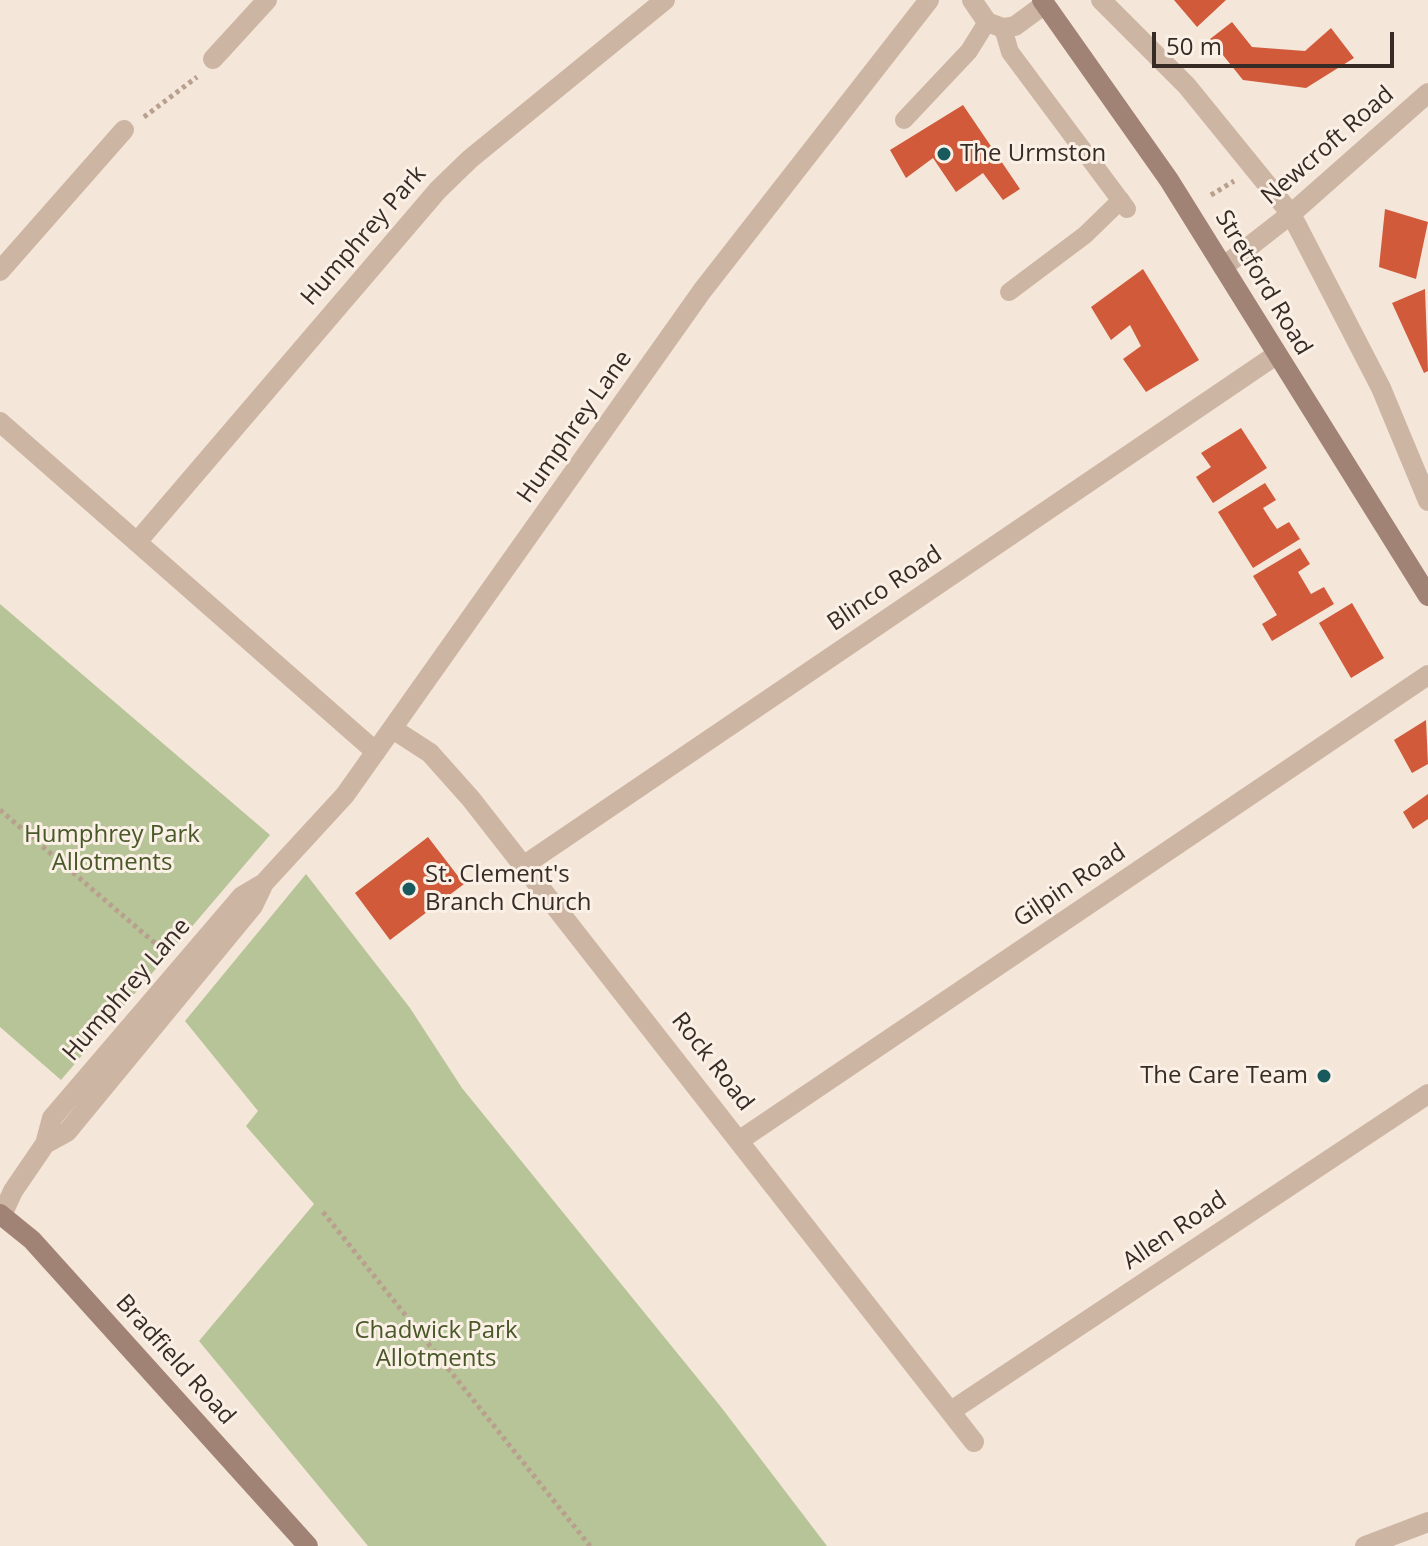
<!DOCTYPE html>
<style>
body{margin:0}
#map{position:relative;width:1428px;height:1546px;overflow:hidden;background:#f4e6d9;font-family:"Open Sans",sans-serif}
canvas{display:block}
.scale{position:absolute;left:1152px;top:32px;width:242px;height:36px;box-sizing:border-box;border:4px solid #372b26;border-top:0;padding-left:10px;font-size:24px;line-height:28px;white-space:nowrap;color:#372b26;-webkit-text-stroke:6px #fbf0e6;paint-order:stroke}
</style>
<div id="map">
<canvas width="1428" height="1546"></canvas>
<div class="scale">50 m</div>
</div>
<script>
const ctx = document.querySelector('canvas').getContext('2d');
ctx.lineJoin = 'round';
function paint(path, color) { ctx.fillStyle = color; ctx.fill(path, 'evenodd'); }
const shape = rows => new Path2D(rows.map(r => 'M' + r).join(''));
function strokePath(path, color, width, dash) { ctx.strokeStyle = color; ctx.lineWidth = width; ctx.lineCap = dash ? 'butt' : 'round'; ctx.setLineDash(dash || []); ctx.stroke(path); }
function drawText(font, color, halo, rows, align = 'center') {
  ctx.font = font + ' "Open Sans",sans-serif'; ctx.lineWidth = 6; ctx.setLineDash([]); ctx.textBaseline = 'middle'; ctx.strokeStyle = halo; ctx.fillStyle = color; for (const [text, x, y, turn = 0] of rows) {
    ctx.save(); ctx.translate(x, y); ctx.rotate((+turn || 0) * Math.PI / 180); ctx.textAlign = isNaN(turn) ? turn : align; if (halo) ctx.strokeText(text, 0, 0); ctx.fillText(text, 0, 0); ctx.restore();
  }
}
paint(shape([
 [0,604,270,835,61,1080,0,1027],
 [306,874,410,1008,462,1088,721,1407,827,1546,368,1546,199,1341,314,1204,246,1126,258,1111,185,1021]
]), '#b6c498');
paint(shape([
 [1174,0,1226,0,1197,27],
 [1232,22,1252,47,1305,51,1331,28,1354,58,1306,88,1243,80,1210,39],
 [963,105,1020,189,1003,200,983,173,956,192,933,158,906,178,890,150],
 [1385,209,1428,222,1416,279,1379,267],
 [1143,269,1199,360,1146,392,1123,359,1141,346,1130,325,1111,340,1091,307],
 [1425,289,1428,371,1424,373,1392,303],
 [1241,428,1267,468,1213,503,1196,477,1211,467,1201,453],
 [1265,483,1276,500,1263,508,1270,519,1277,529,1289,522,1300,539,1253,568,1218,512],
 [1300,548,1310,564,1298,572,1311,594,1324,587,1334,604,1272,641,1262,624,1277,615,1253,576],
 [1352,603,1384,658,1351,678,1319,623],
 [1426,720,1428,764,1412,773,1394,740],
 [1428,794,1428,819,1413,829,1403,812],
 [428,837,464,884,390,940,355,893]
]), '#d15a3a');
strokePath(shape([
 [144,117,197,77],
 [1211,195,1234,181],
 [0,810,163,950],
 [323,1212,590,1546]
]), '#b99f8e', 5, [4, 4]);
strokePath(shape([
 [1003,28,1010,52,1127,209],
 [904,120,969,51,987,22],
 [1009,292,1085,235,1121,200]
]), '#cdb5a4', 18);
strokePath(shape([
 [972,0,987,22,1003,28,1015,26,1045,4],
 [1101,0,1187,86,1291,214,1381,388,1428,501],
 [213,59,267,0],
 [1223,267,1291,214,1428,93],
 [0,271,124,130],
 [0,422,376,752],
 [137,542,438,190,470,159,665,0],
 [393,729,430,753,471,799,974,1442],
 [523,866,1276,355],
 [740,1140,1428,675],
 [45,1144,67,1132,253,906,264,883],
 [2,1215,13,1191,45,1144,52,1118,242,896,264,883,345,795,702,291,929,0],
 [951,1411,1428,1094],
 [1365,1546,1428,1522]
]), '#cdb5a4', 20);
strokePath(shape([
 [1042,0,1169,180,1428,596],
 [0,1214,32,1240,308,1546]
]), '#a18375', 20);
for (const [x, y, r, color] of [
 [944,154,8,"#185a5d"],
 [409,889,8,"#185a5d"],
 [1324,1076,8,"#185a5d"]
]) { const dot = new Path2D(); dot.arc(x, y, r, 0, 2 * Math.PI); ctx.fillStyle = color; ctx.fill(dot); strokePath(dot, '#fbf0e6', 3); }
drawText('24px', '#372b26', '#fbf0e6', [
 ["Newcroft Road",1328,146,-41],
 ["Humphrey Park",364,236,-49],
 ["Stretford Road",1263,283,59],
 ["Humphrey Lane",575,427,-55],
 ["Blinco Road",885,589,-34],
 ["Gilpin Road",1070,886,-34],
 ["Humphrey Lane",127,990,-49],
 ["Rock Road",712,1062,52],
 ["Allen Road",1175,1231,-34],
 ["Bradfield Road",175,1360,48]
]);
drawText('24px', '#372b26', '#fbf0e6', [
 ["The Urmston",960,154],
 ["St. Clement's",425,875],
 ["Branch Church",425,903],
 ["The Care Team",1308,1076,"right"]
], 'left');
drawText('24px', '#485828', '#fbf0e6', [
 ["Humphrey Park",112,835],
 ["Allotments",112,863],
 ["Chadwick Park",436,1331],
 ["Allotments",436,1359]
]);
</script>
